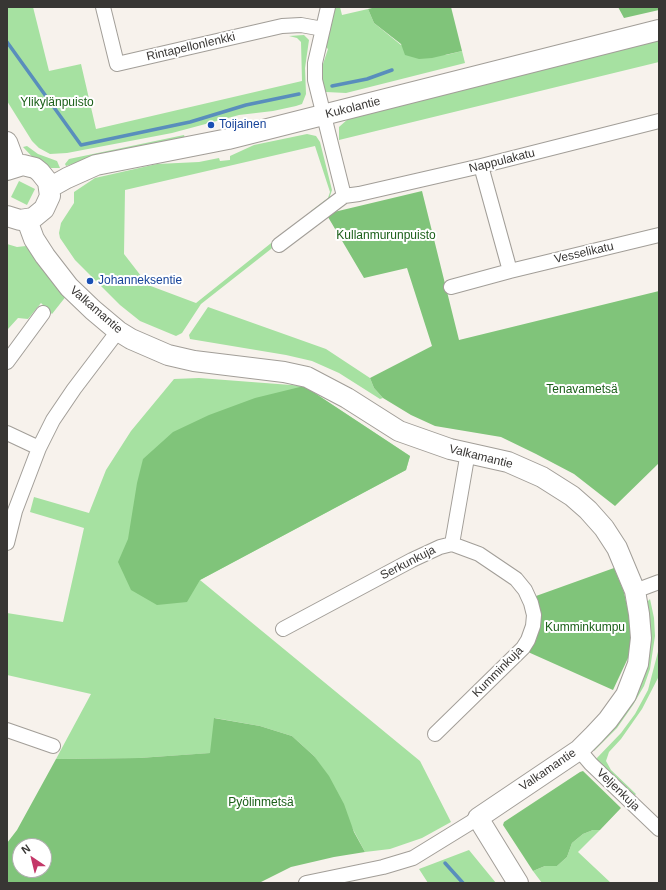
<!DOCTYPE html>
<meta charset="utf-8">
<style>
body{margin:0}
#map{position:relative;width:666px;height:890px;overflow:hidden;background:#f7f2ec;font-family:Helvetica,sans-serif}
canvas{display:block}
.frame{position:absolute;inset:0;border:8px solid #383634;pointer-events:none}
.north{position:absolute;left:12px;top:838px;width:40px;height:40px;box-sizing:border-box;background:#fff;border:1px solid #afafae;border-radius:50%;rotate:325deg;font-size:11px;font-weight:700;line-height:16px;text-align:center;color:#383634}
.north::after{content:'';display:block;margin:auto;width:14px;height:18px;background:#c43768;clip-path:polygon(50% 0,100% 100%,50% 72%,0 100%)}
</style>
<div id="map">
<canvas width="666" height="890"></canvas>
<div class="frame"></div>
<div class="north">N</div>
</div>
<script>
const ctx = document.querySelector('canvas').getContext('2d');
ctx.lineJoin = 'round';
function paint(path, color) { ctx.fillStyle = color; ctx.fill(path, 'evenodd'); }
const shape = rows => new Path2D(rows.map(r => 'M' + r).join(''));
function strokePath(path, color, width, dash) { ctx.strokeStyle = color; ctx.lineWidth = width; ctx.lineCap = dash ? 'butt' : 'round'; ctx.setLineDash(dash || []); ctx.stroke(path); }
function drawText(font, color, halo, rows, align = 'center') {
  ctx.font = font + ' Helvetica,sans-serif'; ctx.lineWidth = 4; ctx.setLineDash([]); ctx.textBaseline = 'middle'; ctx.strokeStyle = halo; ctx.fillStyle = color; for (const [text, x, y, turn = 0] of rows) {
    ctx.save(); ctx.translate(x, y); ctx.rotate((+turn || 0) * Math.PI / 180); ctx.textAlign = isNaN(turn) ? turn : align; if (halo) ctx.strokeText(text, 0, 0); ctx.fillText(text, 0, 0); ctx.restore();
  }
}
paint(shape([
 [7,7,33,7,49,71,81,64,96,129,302,81,301,42,297,38,289,36,304,35,309,40,305,68,306,94,302,104,296,106,273,111,239,115,172,133,67,153,50,154,39,148,32,141,7,101],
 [333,7,340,7,342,15,368,9,374,23,401,45,446,55,462,51,465,63,346,93,326,92,324,90,320,73,328,49,325,46],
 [659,38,659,62,339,140,339,127,348,119],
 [307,134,316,136,320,142,332,190,330,196,332,199,313,213,311,211,328,198,330,192,315,146,125,190,124,254,148,285,196,303,300,220,302,221,271,249,201,304,182,333,176,336,140,321,120,305,75,260,60,238,59,233,61,223,74,203,74,192,95,178,157,164,199,162,219,158,220,161,230,160,230,156,254,145],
 [184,135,186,141,88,159,66,166,65,164,69,159],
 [27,146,38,154,57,161,60,168,51,168,39,164,23,147],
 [19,181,35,189,27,205,11,197],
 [7,244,17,247,26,246,35,259,67,295,52,314,41,303,28,319,18,318,8,329,7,328],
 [208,307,326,349,370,378,374,388,383,398,380,399,339,373,312,361,286,355,190,339,189,335],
 [199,378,304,386,410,456,406,470,200,580,420,761,451,822,422,838,390,849,365,852,314,756,292,736,260,726,215,718,211,753,139,758,56,759,91,694,7,675,7,613,63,622,84,528,30,512,34,497,89,513,106,470,131,431,174,379],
 [650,599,654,618,655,636,650,669,644,686,633,705,617,728,594,751,593,747,607,730,646,603],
 [659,648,659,676,642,709,621,739,609,752,606,761,611,770,636,794,633,797,595,760,621,733,635,714,648,690],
 [593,830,600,830,578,852,611,883,542,883,533,871,545,866,557,866,567,857,572,843,583,834],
 [469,850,496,883,428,883,419,869]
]), '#a6e1a1');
paint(shape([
 [376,7,451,7,462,51,432,58,419,59,405,55,401,44,374,23,368,9],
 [618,7,659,7,659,10,624,18],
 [422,191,459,340,659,291,659,463,615,506,574,474,536,454,501,437,435,426,411,415,383,398,374,388,370,378,432,346,407,268,364,278,328,217,334,212],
 [304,386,410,456,406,470,200,580,187,602,157,605,131,590,118,562,128,539,137,483,143,459,173,432,209,415,255,398],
 [614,568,624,592,630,620,632,639,628,658,613,690,528,652,536,640,540,625,540,611,536,596],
 [214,718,260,726,292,736,314,756,329,776,344,804,354,832,365,852,334,857,291,867,259,883,7,883,7,843,17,830,56,759,139,758,210,753],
 [20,846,44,846,44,870,20,870],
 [583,771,621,808,600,830,593,830,583,834,572,843,567,857,557,866,545,866,533,871,503,825,504,822,580,772]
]), '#80c47a');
strokePath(shape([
 [7,42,81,145,190,122,246,105,299,94],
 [332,86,367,79,392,70],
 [445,863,463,883]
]), '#598ebc', 3.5);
const street = shape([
 [103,7,117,64,282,26,301,25,323,29],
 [328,7,315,63,315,80,344,196,359,194,481,166,659,121],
 [481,166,510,271,659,235],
 [279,245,344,196],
 [451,287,510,271],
 [7,362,43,313],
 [7,433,39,448],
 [7,543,15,511,39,448,53,420,74,389,118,331],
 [635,591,659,582],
 [283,629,412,560,440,547,452,544,468,452],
 [7,730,53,746],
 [435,734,523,648,528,640,533,626,534,615,531,603,525,590,516,579,479,554,452,544],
 [579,750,591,764,659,829],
 [306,883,383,867,413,858,478,818]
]);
const secondary = shape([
 [7,142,16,166],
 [7,170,23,165,35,168,40,172,48,182,50,196,44,209,33,218,20,220,7,216],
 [49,188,67,178,96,165,228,139,659,30],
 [27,220,34,239,45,256,69,287,93,310,118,331,131,339,168,355,194,361,284,372,307,377,347,398,399,431,450,449,508,462,542,477,572,496,588,510,604,528,617,548,635,591,639,614,641,638,638,664,626,695,608,720,594,735,579,750,478,818,518,883]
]);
strokePath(street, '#a29e98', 16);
strokePath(secondary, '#a29e98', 22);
strokePath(street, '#fff', 14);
strokePath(secondary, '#fff', 20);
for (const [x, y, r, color] of [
 [211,125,4,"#1a4fb4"],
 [90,281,4,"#1a4fb4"]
]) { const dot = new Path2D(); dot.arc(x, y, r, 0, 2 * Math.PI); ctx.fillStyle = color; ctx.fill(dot); strokePath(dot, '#fff', 1.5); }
drawText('12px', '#383634', '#fff', [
 ["Rintapellonlenkki",191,47,-13],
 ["Kukolantie",353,108,-14],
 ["Nappulakatu",502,161,-14],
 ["Vesselikatu",584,253,-13],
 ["Valkamantie",96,310,41],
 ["Valkamantie",481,457,14],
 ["Serkunkuja",408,563,-27],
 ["Kumminkuja",498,672,-45],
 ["Valkamantie",548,770,-34],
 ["Veljenkuja",618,790,44]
]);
drawText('12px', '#1c601a', '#fff', [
 ["Ylikylänpuisto",57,103],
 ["Kullanmurunpuisto",386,236],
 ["Tenavametsä",582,390],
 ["Kumminkumpu",585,628],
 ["Pyölinmetsä",261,803]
]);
drawText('12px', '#164399', '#fff', [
 ["Toijainen",219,125],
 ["Johanneksentie",98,281]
], 'left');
</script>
